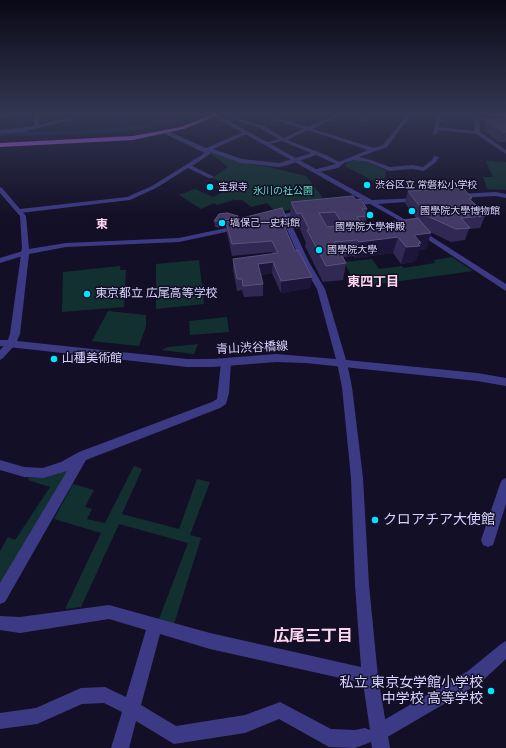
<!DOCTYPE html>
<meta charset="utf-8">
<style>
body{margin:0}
canvas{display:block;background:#130f26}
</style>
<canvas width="506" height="748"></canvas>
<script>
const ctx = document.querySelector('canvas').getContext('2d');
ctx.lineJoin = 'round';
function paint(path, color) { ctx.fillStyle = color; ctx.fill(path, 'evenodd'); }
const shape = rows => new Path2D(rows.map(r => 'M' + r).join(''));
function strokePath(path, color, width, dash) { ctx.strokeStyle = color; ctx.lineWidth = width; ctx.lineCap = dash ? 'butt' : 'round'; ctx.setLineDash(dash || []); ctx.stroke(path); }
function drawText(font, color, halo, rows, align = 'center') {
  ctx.font = font + ' "IBM Plex Sans","Noto Sans JP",sans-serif'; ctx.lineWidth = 3; ctx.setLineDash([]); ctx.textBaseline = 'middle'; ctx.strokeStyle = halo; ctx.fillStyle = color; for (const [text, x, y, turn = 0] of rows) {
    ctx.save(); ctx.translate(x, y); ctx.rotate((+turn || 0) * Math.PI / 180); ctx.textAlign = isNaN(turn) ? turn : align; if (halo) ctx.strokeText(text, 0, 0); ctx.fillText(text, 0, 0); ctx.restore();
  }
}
paint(shape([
 [213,152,252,165,269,167,306,176,321,195,324,204,276,212,267,203,251,207,242,200,235,200,231,198,234,200,217,205,214,203,201,209,179,195,195,189,213,197,224,192,226,193,223,190,220,190,216,187,222,182,212,178,228,167,210,153],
 [354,160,369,163,386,171,384,184,381,185,345,166,346,163],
 [486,161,506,162,506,190,487,189,483,177,493,177],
 [452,257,473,271,357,287,344,262,372,259,379,269,402,266,404,268,435,263,434,260],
 [199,260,204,304,156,309,156,264],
 [120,266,120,270,126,270,124,307,62,312,63,272],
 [108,311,146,315,146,326,139,346,92,341],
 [227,317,229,332,190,335,189,321],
 [198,344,194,354,161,350,168,347],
 [134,466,142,469,122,514,179,529,197,479,210,482,190,535,201,538,174,624,159,619,188,543,119,524,81,607,65,609,101,533,54,519,73,484,94,490,85,507,92,509,87,519,105,523],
 [68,470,0,586,0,551,8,537,15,540,50,487,28,480,29,478,41,478]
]), '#12302f');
paint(shape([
 [183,114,194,114,171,123,137,130,90,134,0,136,0,132,90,130,137,126,183,114]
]), '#0c2248');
paint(shape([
 [11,114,20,114,0,118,0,116,11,114],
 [35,114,39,114,39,125,85,114,92,114,23,132,0,134,0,130,34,126,35,114],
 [264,114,308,127,338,114,343,114,313,129,374,148,383,145,408,114,412,114,387,147,359,157,371,160,390,167,412,165,423,167,432,160,434,156,439,157,436,162,424,171,412,169,389,171,368,162,353,160,344,163,338,168,315,173,313,172,313,170,336,164,316,155,288,165,279,167,241,163,210,152,210,154,192,166,213,176,213,178,209,178,188,168,156,188,130,200,20,213,17,211,20,209,127,197,152,186,205,153,163,133,163,131,165,130,206,148,243,132,247,132,247,134,213,149,242,159,279,163,311,153,282,141,265,145,265,143,279,139,260,128,226,117,228,116,264,126,284,138,303,129,264,116,264,114],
 [308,130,368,150,339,162,326,155,287,140,308,130],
 [369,114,374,114,365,121,361,121,361,119,369,114],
 [438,114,442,114,439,127,474,131,475,118,479,117,480,132,506,150,506,154,476,134,438,130,437,134,433,134,438,114],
 [26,250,30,252,29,254,0,263,0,258,26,250],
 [11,341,16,344,3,358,0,360,0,350,8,342,11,341],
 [226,358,231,362,229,393,226,404,220,408,86,460,5,602,0,604,0,583,67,471,43,478,24,477,0,470,0,460,24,467,43,468,61,462,79,452,212,402,217,399,221,362,226,358],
 [342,359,345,360,347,363,352,387,363,478,369,585,378,677,390,748,372,748,371,742,355,748,329,747,279,719,245,733,174,744,136,721,129,748,111,748,122,712,104,703,82,704,37,724,0,729,0,713,36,708,81,688,105,687,126,697,146,630,109,619,20,633,0,630,0,616,20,617,109,605,210,633,361,667,355,585,351,478,342,387,337,363,339,360,342,359],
 [160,634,210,649,363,683,370,730,365,728,355,730,331,729,280,702,245,715,176,726,141,705,160,634],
 [506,478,506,504,493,545,488,547,483,545,481,540,500,484,502,480,506,478]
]), '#3d3a85');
paint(shape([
 [203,114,216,114,372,200,421,198,422,199,419,201,378,204,399,216,506,284,506,291,395,218,370,204,347,205,347,203,364,201,229,125,213,116,203,114],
 [445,114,506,121,506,123,447,115,445,114],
 [0,187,2,188,26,216,29,249,66,243,179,238,240,225,244,227,240,229,179,242,66,247,29,254,20,334,17,341,187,359,213,359,276,354,336,359,317,289,301,262,282,218,272,220,269,218,304,209,307,211,306,212,288,217,309,262,325,289,346,360,477,373,506,378,506,386,477,381,306,363,276,362,213,367,187,367,0,346,0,340,8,340,10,334,22,247,20,216,0,193,0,187],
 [496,192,506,194,506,198,496,196,457,198,454,196,457,194,496,192],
 [506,641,506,659,480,683,384,739,378,742,372,739,369,733,372,727,468,671,501,644,506,641]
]), '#3d3a85');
paint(shape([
 [500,114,506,115,506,118,500,115,500,114]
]), '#6f6bff');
paint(shape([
 [214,114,220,114,184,129,133,140,0,147,0,143,133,136,181,127,214,114]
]), '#c25bff');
paint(shape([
 [502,114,506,114,506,116,503,115,502,114]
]), '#ff4fa3');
const rail = shape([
 [0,114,2,114]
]);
strokePath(rail, '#00e5ff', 2.5);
strokePath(rail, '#130f26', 1.5, [4]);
paint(shape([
 [490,114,499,114,498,119,489,118],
 [506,119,506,142,498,142,484,130,487,120],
 [408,191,472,198,471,200,482,210,481,212,485,216,480,228,469,229,465,240,451,242,430,232,426,249,419,250,416,260,415,260,414,262,401,264,393,253,355,258,354,256,343,257,346,263,343,280,323,282,305,246,306,243,300,229,296,229,290,218,291,202,356,200,367,209,366,215,367,216,364,228,366,230,389,228,391,222,416,218,405,203],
 [238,219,287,219,286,230,295,251,312,277,310,288,281,293,272,273,261,275,263,284,263,296,244,297,242,290,237,291,233,270,233,259,273,254,272,252,232,256,227,233,226,226,219,228,215,227,214,221]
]), '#312854');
paint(shape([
 [238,216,238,222,226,222,226,226,219,228,218,221],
 [431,233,426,249,419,250,416,260,415,260,414,262,401,264,406,247,414,235],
 [398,237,393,253,355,258,359,242],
 [273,262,272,273,258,275,258,264],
 [312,277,310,288,281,293,281,281]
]), '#1d163a');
const building = shape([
 [506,119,506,132,503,132,487,120,506,119],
 [463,188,472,198,469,199,482,210,480,210,485,216,461,218,470,228,456,229,427,216,408,191,463,188],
 [353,196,356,200,361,199,367,209,362,209,367,216,357,217,366,230,396,227,391,222,418,218,431,233,414,235,421,243,418,244,420,246,406,247,398,237,359,242,357,240,334,242,346,263,326,266,307,230,309,229,301,213,297,214,291,202,353,196],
 [335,212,343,225,327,227,319,213,335,212],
 [282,208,287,219,281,220,286,230,295,251,298,250,312,277,281,281,273,262,258,264,263,284,243,286,242,279,237,279,233,259,278,253,272,241,232,244,226,222,282,208],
 [227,213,238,216,237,218,218,221,214,221,219,214,227,213]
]);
paint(building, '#433a66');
strokePath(building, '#5a527e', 1);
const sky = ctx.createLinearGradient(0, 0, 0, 218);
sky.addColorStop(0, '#0a0815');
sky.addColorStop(0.52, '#333752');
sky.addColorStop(1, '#33375200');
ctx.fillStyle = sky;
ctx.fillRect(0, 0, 506, 218);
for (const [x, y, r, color] of [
 [367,185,4,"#00e5ff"],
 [210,187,4,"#00e5ff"],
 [412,211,4,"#00e5ff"],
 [370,215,4,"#00e5ff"],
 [222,223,4,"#00e5ff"],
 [319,250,4,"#00e5ff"],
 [87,294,4,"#00e5ff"],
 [54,359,4,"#00e5ff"],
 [375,520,4,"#00e5ff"],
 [491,691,4,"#00e5ff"]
]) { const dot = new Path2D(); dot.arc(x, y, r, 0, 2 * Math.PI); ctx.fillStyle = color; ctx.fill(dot); strokePath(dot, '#130f26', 1.5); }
drawText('10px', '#d9d4ff', '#130f26', [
 ["渋谷区立 常磐松小学校",375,185],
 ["宝泉寺",218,187],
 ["國學院大學博物館",420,211],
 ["塙保己一史料館",230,223],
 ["國學院大學神殿",370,227,"center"],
 ["國學院大學",327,250]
], 'left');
drawText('10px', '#5fe0c0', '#130f26', [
 ["氷川の社公園",283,191]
]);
drawText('bold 12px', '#ffd6f0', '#130f26', [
 ["東",102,225]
]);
drawText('12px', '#d9d4ff', '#130f26', [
 ["東京都立 広尾高等学校",95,294],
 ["山種美術館",62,359]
], 'left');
drawText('12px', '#d9d4ff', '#130f26', [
 ["青山渋谷橋線",252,348,-3]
]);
drawText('bold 13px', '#ffd6f0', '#130f26', [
 ["東四丁目",373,282]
]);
drawText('14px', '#d9d4ff', '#130f26', [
 ["クロアチア大使館",383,520],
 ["私立 東京女学館小学校",483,683,"right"],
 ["中学校 高等学校",483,699,"right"]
], 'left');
drawText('bold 16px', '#ffd6f0', '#130f26', [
 ["広尾三丁目",313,636]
]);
</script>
